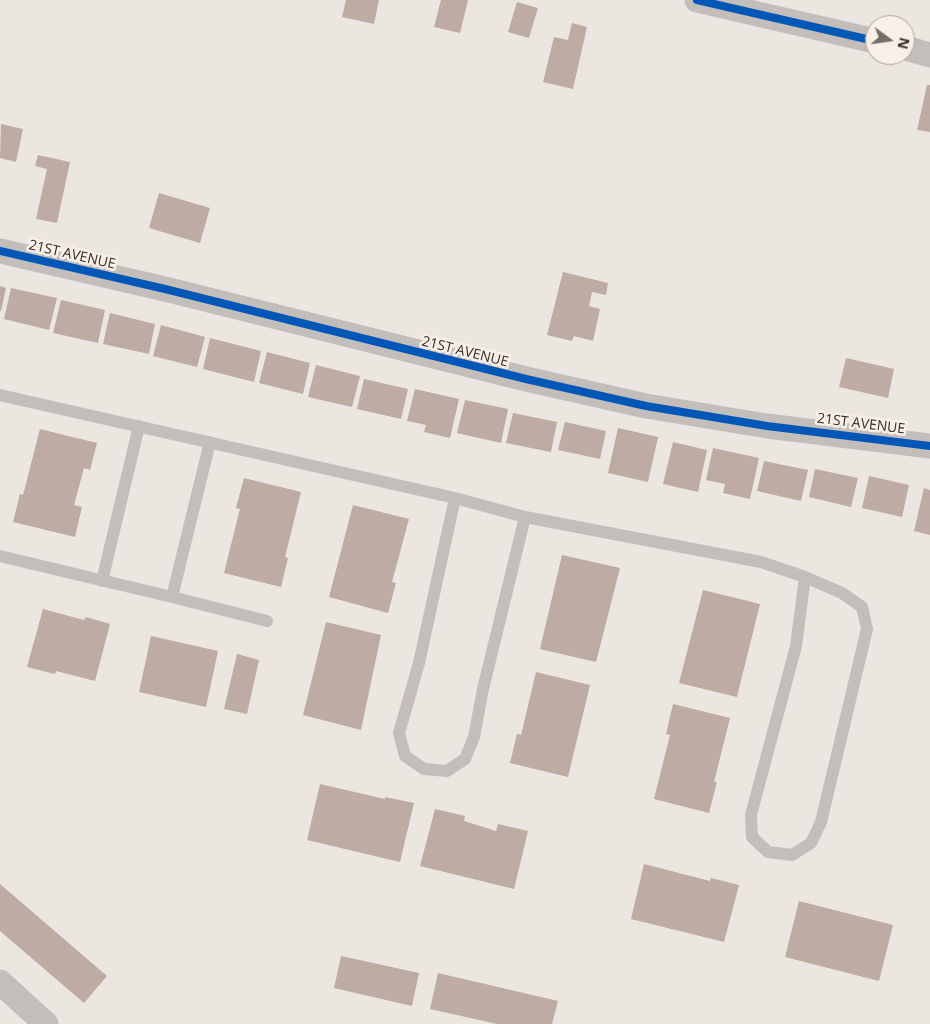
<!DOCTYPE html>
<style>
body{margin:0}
#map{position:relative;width:930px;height:1024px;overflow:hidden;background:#ece6e0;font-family:"Open Sans",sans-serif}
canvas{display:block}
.north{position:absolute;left:865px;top:15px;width:50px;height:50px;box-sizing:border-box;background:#f8f0e8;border:1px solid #aaa29b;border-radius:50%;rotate:104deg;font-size:14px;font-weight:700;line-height:20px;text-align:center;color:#352c28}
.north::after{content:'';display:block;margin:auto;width:18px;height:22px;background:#756d68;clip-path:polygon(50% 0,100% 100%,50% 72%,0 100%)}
</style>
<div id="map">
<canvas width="930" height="1024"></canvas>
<div class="north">N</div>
</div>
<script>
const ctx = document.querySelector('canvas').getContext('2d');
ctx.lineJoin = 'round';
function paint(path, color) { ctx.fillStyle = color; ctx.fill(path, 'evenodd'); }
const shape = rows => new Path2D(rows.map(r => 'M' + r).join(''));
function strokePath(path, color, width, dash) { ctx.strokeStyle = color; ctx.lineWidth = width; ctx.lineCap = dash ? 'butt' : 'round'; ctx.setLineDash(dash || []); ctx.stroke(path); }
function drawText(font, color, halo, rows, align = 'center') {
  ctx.font = font + ' "Open Sans",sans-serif'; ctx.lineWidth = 5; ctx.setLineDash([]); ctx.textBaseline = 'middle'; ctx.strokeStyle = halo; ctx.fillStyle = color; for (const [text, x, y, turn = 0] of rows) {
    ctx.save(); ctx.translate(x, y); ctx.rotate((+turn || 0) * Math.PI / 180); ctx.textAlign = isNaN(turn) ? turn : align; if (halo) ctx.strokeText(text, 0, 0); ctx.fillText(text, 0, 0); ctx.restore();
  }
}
paint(shape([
 [346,0,379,0,374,24,342,17],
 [441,0,468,0,460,33,434,27],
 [517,2,538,8,529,38,508,32],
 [572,23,587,27,573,89,543,82,554,37,568,40],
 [927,85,930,85,930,132,917,130],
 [1,124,23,129,16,162,0,158],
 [38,155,70,162,57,223,36,219,47,169,35,166],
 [159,193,210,208,200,243,149,228],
 [563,272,608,283,606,295,592,292,589,306,600,309,593,341,574,336,572,341,547,335],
 [0,286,6,288,1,311,0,311],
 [11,288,57,298,49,330,4,319],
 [61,300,105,310,98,343,53,333],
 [110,313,155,324,149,354,103,344],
 [161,325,205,337,197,367,153,356],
 [210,338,261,351,254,382,203,369],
 [267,352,310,363,303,394,259,383],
 [846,358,894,369,888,398,839,387],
 [316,365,360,376,352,407,308,397],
 [364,379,408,389,401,419,357,409],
 [415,389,459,399,450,438,424,432,426,425,407,421],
 [465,400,508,409,501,443,457,433],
 [513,413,557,422,551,452,506,443],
 [565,422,606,431,600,459,558,450],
 [618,428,658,437,648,482,608,473],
 [40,429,97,443,90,470,84,468,74,505,82,507,75,537,13,522,20,494,23,495],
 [673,442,707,450,698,492,663,484],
 [713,448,759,458,750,499,723,493,725,484,706,480],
 [764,461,808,470,801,501,757,491],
 [815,469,858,478,851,507,809,497],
 [869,476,909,485,902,517,862,508],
 [244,478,301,492,285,557,288,558,281,587,224,573,240,509,236,508],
 [924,488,930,490,930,535,914,531],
 [353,505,409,519,392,582,396,583,388,613,329,597],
 [562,555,620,568,596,662,540,649],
 [703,590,760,604,737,697,679,683],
 [43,609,84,620,86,617,110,624,95,681,56,671,55,674,27,667],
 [326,622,381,635,361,730,303,715],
 [151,636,218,651,206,707,139,692],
 [237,654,259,660,247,714,224,709],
 [536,672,590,685,568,777,510,763,517,734,521,735],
 [673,704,730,718,714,782,717,782,709,813,654,799,670,735,666,734],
 [320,784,385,799,385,797,414,803,400,862,307,840],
 [435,809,465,816,464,821,496,831,498,824,528,831,514,889,420,866],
 [644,864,710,881,711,878,739,885,724,942,631,919],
 [0,884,107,976,84,1003,0,931],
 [799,901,893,925,879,981,785,957],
 [341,956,419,973,412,1006,334,988],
 [438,973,558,1001,552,1024,497,1024,430,1009]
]), '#beaba3');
strokePath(shape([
 [0,395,455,498,525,517,761,562,805,577],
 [455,498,419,663,399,733,405,756,424,769,447,771,465,759,474,737,483,689,525,517],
 [0,556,172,597,210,442],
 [805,577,842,593,862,607,867,629,821,822,811,843,792,855,768,852,752,837,751,815,796,646,805,577],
 [102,581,139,426],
 [172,597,267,621]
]), '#c4beba', 12);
strokePath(shape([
 [697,0,875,41],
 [905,48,930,55],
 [0,251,165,289,526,379,646,406,767,426,930,446],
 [0,982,46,1024]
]), '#c4beba', 25);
strokePath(shape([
 [697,0,875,41],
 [0,251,165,289,526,379,646,406,767,426,930,446]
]), '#0057b8', 8);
drawText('14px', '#352c28', '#f8f0e8', [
 ["21ST AVENUE",72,255,13],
 ["21ST AVENUE",465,352,14],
 ["21ST AVENUE",861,424,7]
]);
</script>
